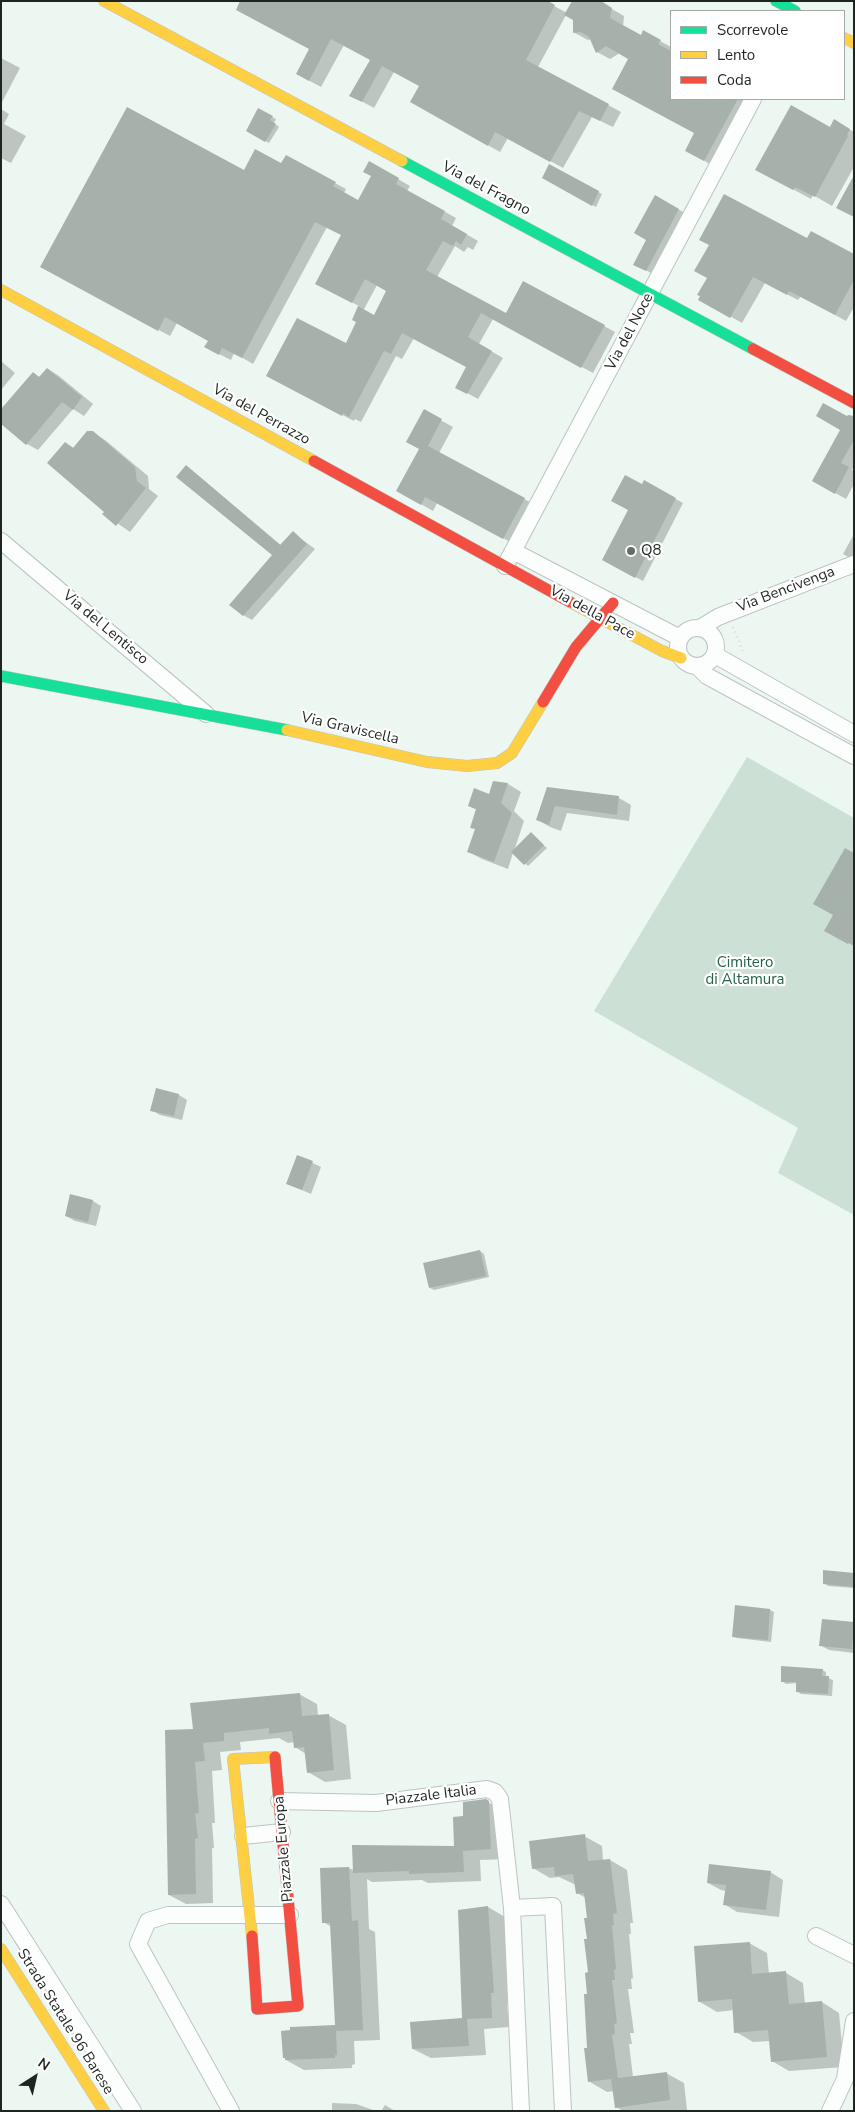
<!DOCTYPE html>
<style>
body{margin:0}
#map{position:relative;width:855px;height:2112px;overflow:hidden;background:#ecf7f1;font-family:"Nunito Sans",sans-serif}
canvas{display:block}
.frame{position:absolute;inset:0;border:2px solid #1e2521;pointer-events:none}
.legend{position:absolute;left:670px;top:10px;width:175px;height:90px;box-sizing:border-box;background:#fff;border:1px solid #a5a8a6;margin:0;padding:6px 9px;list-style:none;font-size:15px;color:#1e2521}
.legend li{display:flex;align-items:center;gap:10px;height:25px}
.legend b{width:25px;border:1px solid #a5a8a6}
.north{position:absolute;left:10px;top:2052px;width:50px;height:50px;-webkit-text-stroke:4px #fff;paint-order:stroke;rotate:35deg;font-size:14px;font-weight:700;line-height:20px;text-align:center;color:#1e2521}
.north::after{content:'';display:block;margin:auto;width:18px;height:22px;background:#1e2521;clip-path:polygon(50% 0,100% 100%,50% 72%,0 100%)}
</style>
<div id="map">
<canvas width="855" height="2112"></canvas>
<div class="frame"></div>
<ul class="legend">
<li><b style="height:6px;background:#16e098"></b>Scorrevole</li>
<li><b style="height:6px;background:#ffcf43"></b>Lento</li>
<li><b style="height:6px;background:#f24e42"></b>Coda</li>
</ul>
<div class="north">N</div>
</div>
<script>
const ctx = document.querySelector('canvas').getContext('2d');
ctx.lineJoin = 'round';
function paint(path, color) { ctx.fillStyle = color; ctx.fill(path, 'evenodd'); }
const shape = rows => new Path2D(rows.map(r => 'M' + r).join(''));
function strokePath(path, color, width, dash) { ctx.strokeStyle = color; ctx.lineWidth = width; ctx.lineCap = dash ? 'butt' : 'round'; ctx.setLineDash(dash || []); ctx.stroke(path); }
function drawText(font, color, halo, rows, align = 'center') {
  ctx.font = font + ' "Nunito Sans",sans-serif'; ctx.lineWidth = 4.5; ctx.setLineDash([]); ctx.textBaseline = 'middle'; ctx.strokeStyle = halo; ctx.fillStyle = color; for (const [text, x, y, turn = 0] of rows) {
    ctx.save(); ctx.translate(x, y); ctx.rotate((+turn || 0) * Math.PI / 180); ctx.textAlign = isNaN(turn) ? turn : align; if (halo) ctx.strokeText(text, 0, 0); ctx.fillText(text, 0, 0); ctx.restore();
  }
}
paint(shape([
 [747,757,854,818,854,1215,778,1173,798,1128,594,1011]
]), '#cde0d5');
paint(shape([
 [545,1,567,13,598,1,624,16,623,27,641,37,660,41,671,47,671,99,755,99,717,168,699,158,696,133,630,58,620,53,610,59,597,52,591,39,588,40,575,33,574,19,566,15,538,67,621,112,613,127,592,117,563,168,508,138,500,152,412,102,420,86,394,72,374,108,363,102,351,95,372,59,344,45,321,87,297,74,311,49,249,16],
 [1,58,20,68,1,104],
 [1,109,9,114,4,124,26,136,11,163,1,158],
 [259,110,276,119,274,123,279,127,269,143,247,130],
 [835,121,854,132,854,167,832,206,813,195,811,199,774,179,831,129],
 [370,163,410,186,407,191,456,218,452,226,478,241,473,250,468,247,464,252,455,246,437,277,506,315,604,326,615,332,593,373,493,319,479,344,503,358,478,399,456,387,467,366,414,338,402,359,396,356,361,422,355,419,354,421,279,382,346,345,358,322,353,319,359,306,328,290,343,235,327,227,253,364,234,353,231,360,217,353,210,340,177,323,170,336,53,273,245,172,282,165,335,183,346,189,344,193,359,202,373,176],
 [377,285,388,290,375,316,363,311],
 [550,166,602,194,596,207,543,178],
 [655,196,690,216,658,277,635,264,647,239],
 [807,240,854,255,854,307,846,321,801,296,798,300,765,283,742,323,700,299,708,277,710,245],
 [1,361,15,373,1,390],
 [48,369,59,376,93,404,84,416,73,409,38,450,27,444,33,373,41,378],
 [424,411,453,427,439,453,537,506,516,545,437,503,433,511,398,491,420,449],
 [854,421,854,466,852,470,854,471,854,484,846,499,814,481],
 [92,432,105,440,148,476,149,489,158,496,130,532,104,514,106,512,65,443,74,448],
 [186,467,194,472,282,546,293,533,315,549,252,620,243,615,274,555],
 [645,482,683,503,643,581,611,564],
 [854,534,854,557,850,558,843,554],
 [494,782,508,784,521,792,514,811,524,821,514,851,531,834,547,848,528,866,513,853,508,869,482,859,469,852,476,830,477,810,469,806,489,795],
 [548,789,619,798,631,805,629,821,567,813,561,831,550,827,538,820],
 [854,855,854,946,826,930,834,915],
 [157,1090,179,1095,187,1100,182,1120,160,1115,152,1110],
 [298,1156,321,1167,311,1194,288,1184],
 [71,1195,93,1201,101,1206,96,1226,75,1221,66,1216],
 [480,1251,484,1254,489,1277,434,1290,430,1288],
 [854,1574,854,1588,828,1586,824,1583],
 [736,1606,770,1610,774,1612,771,1642,737,1638,733,1636],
 [854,1623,854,1653,829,1650,820,1645],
 [822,1670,826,1672,826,1677,833,1680,832,1696,801,1694,797,1691,797,1683,786,1684,782,1681],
 [299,1694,317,1704,318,1716,328,1715,346,1725,351,1779,325,1782,308,1772,306,1754,295,1747,294,1742,288,1743,279,1738,240,1742,241,1750,220,1752,222,1770,212,1771,215,1823,212,1823,214,1848,212,1848,213,1903,186,1904,169,1895,194,1730],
 [486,1801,506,1813,508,1859,480,1860,481,1881,428,1883,422,1880,372,1882,367,1879,369,1929,375,1932,380,2040,354,2041,355,2064,352,2065,352,2068,304,2070,286,2060,284,2057,337,2026,332,1927,323,1922,321,1870,349,1868,355,1871,455,1847,464,1817],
 [584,1836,602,1846,603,1861,610,1860,627,1870,633,1923,630,1923,631,1934,629,1934,633,1978,631,1979,632,1989,628,1989,634,2033,630,2033,632,2044,629,2044,633,2077,666,2073,684,2083,687,2110,623,2111,616,2107,614,2091,607,2092,590,2082,588,1919,586,1898,577,1893,576,1885,559,1877,550,1878,533,1868],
 [770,1872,783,1880,779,1917,737,1912,724,1904,726,1891,721,1890,708,1883],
 [488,1907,505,1917,510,2003,507,2003,509,2027,484,2029,486,2055,431,2058,413,2049,463,2019,459,1911],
 [749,1943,767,1953,769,1974,786,1973,803,1983,805,2004,822,2002,839,2013,844,2067,789,2071,772,2061,770,2041,753,2042,736,2032,734,2010,717,2012,700,2002],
 [332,2103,356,2104,376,2111,332,2111],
 [385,2105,395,2111,381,2111]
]), '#0003');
paint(shape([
 [240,1,548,1,555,5,526,60,609,104,600,121,579,111,550,162,495,132,488,146,410,102,419,86,382,66,362,102,349,96,370,60,331,39,309,81,296,74,309,49,236,10],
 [572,1,601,1,612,8,610,18,641,35,643,30,661,40,658,44,671,51,671,99,738,99,704,161,685,151,694,133,612,89,628,59,606,46,596,53,589,37,581,32,573,33,573,20,564,15],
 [791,105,830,127,834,119,850,129,847,135,848,136,815,197,795,187,793,190,755,170],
 [127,107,244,170,255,149,281,163,286,155,336,182,333,186,358,200,371,176,363,172,369,161,399,178,396,184,445,211,441,219,467,234,461,245,456,241,453,246,443,241,426,270,506,313,523,281,605,325,581,368,481,313,468,337,492,351,467,394,455,388,466,367,402,333,391,354,384,351,349,417,343,413,342,416,266,376,297,318,346,343,356,322,352,320,358,306,374,315,386,291,365,279,352,303,315,284,341,235,315,222,242,358,222,348,219,355,204,347,208,341,165,317,158,331,40,267],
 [258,108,273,116,270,120,276,124,265,142,246,131],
 [549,164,599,191,592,206,542,178],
 [854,175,854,217,836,208],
 [724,194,807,238,811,231,854,254,854,280,835,315,789,291,787,295,753,277,730,318,698,300,700,296,697,295,707,278,694,271,709,245,699,240],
 [655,195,679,209,646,271,633,265,646,240,634,233],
 [47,368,82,397,73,410,62,402,26,445,1,424,1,409,33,372,39,377],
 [823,403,847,416,848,415,854,416,854,440,841,463,849,467,835,494,812,481,840,430,816,416],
 [424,409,442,419,428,446,525,498,503,539,425,497,421,505,396,491,419,449,406,442],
 [87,431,93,431,135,467,137,481,146,488,116,526,102,514,104,512,47,463,65,442,73,448],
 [186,465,280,545,293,531,307,544,243,616,229,605,272,555,176,477],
 [625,475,642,484,644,480,676,498,635,578,602,560,628,510,611,501],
 [493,781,508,783,501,803,512,813,494,862,467,852,475,829,470,828,476,809,468,806,474,788,489,794],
 [547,787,619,796,617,815,555,806,549,825,536,820],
 [531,832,544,845,524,865,511,852],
 [845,848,854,853,854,881,841,904,854,911,854,934,848,944,824,931,833,915,813,904],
 [156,1088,179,1094,174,1116,150,1111],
 [297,1155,313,1161,302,1190,286,1184],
 [70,1194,93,1200,88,1222,65,1216],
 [480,1250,486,1276,429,1288,423,1263],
 [823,1570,854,1573,854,1587,823,1584],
 [735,1605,770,1609,768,1640,732,1637],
 [822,1619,854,1622,852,1649,819,1646],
 [781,1666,823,1669,822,1676,829,1676,828,1694,796,1692,796,1682,781,1682],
 [300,1693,302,1716,329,1714,334,1770,307,1773,304,1747,294,1748,292,1731,269,1734,269,1728,224,1733,224,1741,203,1743,205,1761,195,1762,199,1813,195,1814,198,1838,195,1839,196,1894,168,1895,165,1730,193,1729,190,1703],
 [486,1799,489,1801,491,1849,463,1851,464,1872,409,1874,409,1871,353,1873,352,1845,454,1846,453,1817,463,1816,463,1802],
 [585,1834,588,1861,610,1859,617,1913,613,1914,614,1925,612,1925,616,1969,614,1970,615,1980,612,1980,617,2023,614,2024,615,2034,612,2035,618,2078,667,2072,670,2100,615,2108,611,2079,588,2082,584,2048,587,2048,584,1994,587,1994,585,1973,588,1972,584,1939,587,1939,584,1918,587,1918,584,1893,576,1894,573,1874,555,1876,554,1867,532,1869,529,1841],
 [709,1864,771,1871,766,1910,723,1905,726,1885,707,1883],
 [349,1867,352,1921,358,1920,363,2030,336,2031,337,2055,335,2055,335,2058,285,2060,285,2058,283,2058,281,2031,290,2030,290,2027,335,2025,330,1923,322,1923,320,1868],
 [488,1906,494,1993,491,1993,492,2018,467,2019,469,2046,412,2049,410,2022,462,2018,458,1910],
 [750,1942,752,1974,786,1971,789,2004,822,2001,827,2057,771,2062,768,2030,734,2033,732,1999,698,2002,694,1946]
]), '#a6b1ab');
const street = shape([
 [1,541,206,714],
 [513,551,680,638],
 [505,566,753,99],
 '678 647a19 19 0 1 1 38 0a19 19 0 1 1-38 0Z',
 [700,628,718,617,854,564],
 [715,655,854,734],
 [697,666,707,676,854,756],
 [279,1801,376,1803,487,1789,495,1792,500,1799,512,1908],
 [243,1836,282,1832],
 [1,1904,133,2111],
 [816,1936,854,1955],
 [231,2111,138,1944,148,1921,168,1915,290,1915],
 [521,2111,512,1908,553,1906,563,2111],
 [830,2111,845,2079,854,2021]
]);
const fast = shape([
 [776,1,795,11],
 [402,161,753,349],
 [1,676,287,730]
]);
const slow = shape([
 [104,1,402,161],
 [844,38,854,43],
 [1,290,314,461],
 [570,602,662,651,681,658],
 [287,730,427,762,467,766,497,763,512,753,543,702],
 [252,1936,233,1759,275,1757],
 [1,1949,104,2111]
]);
const jam = shape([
 [753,349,854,403],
 [314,461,570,602],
 [543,702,576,647,613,603],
 [252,1936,257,2009,298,2006,275,1757]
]);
strokePath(street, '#bcc4c0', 18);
strokePath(fast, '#bcc4c0', 12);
strokePath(slow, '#bcc4c0', 12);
strokePath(jam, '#bcc4c0', 12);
strokePath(shape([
 [733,627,743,652]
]), '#d7dad8', 2.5, [1, 4]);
strokePath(street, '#fcfefd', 16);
strokePath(fast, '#16e098', 11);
strokePath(slow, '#ffcf43', 11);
strokePath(jam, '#f24e42', 11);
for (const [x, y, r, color] of [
 [631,551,5,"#666e6a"]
]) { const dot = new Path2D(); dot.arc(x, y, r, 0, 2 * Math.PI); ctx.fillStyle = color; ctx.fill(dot); strokePath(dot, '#fff', 2); }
drawText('15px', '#1e2521', '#fff', [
 ["Via del Fragno",486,189,28],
 ["Via del Noce",630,332,-62],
 ["Via del Perrazzo",261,415,29],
 ["Via Bencivenga",786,590,-21],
 ["Via della Pace",592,613,29],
 ["Via del Lentisco",105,628,40],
 ["Via Graviscella",350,729,13],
 ["Piazzale Italia",431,1796,-7],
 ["Piazzale Europa",284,1849,-95],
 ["Strada Statale 96 Barese",65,2022,58]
]);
drawText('15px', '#1e2521', '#fff', [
 ["Q8",641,551]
], 'left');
drawText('15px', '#246346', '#fff', [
 ["Cimitero",745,963],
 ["di Altamura",745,980]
]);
</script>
